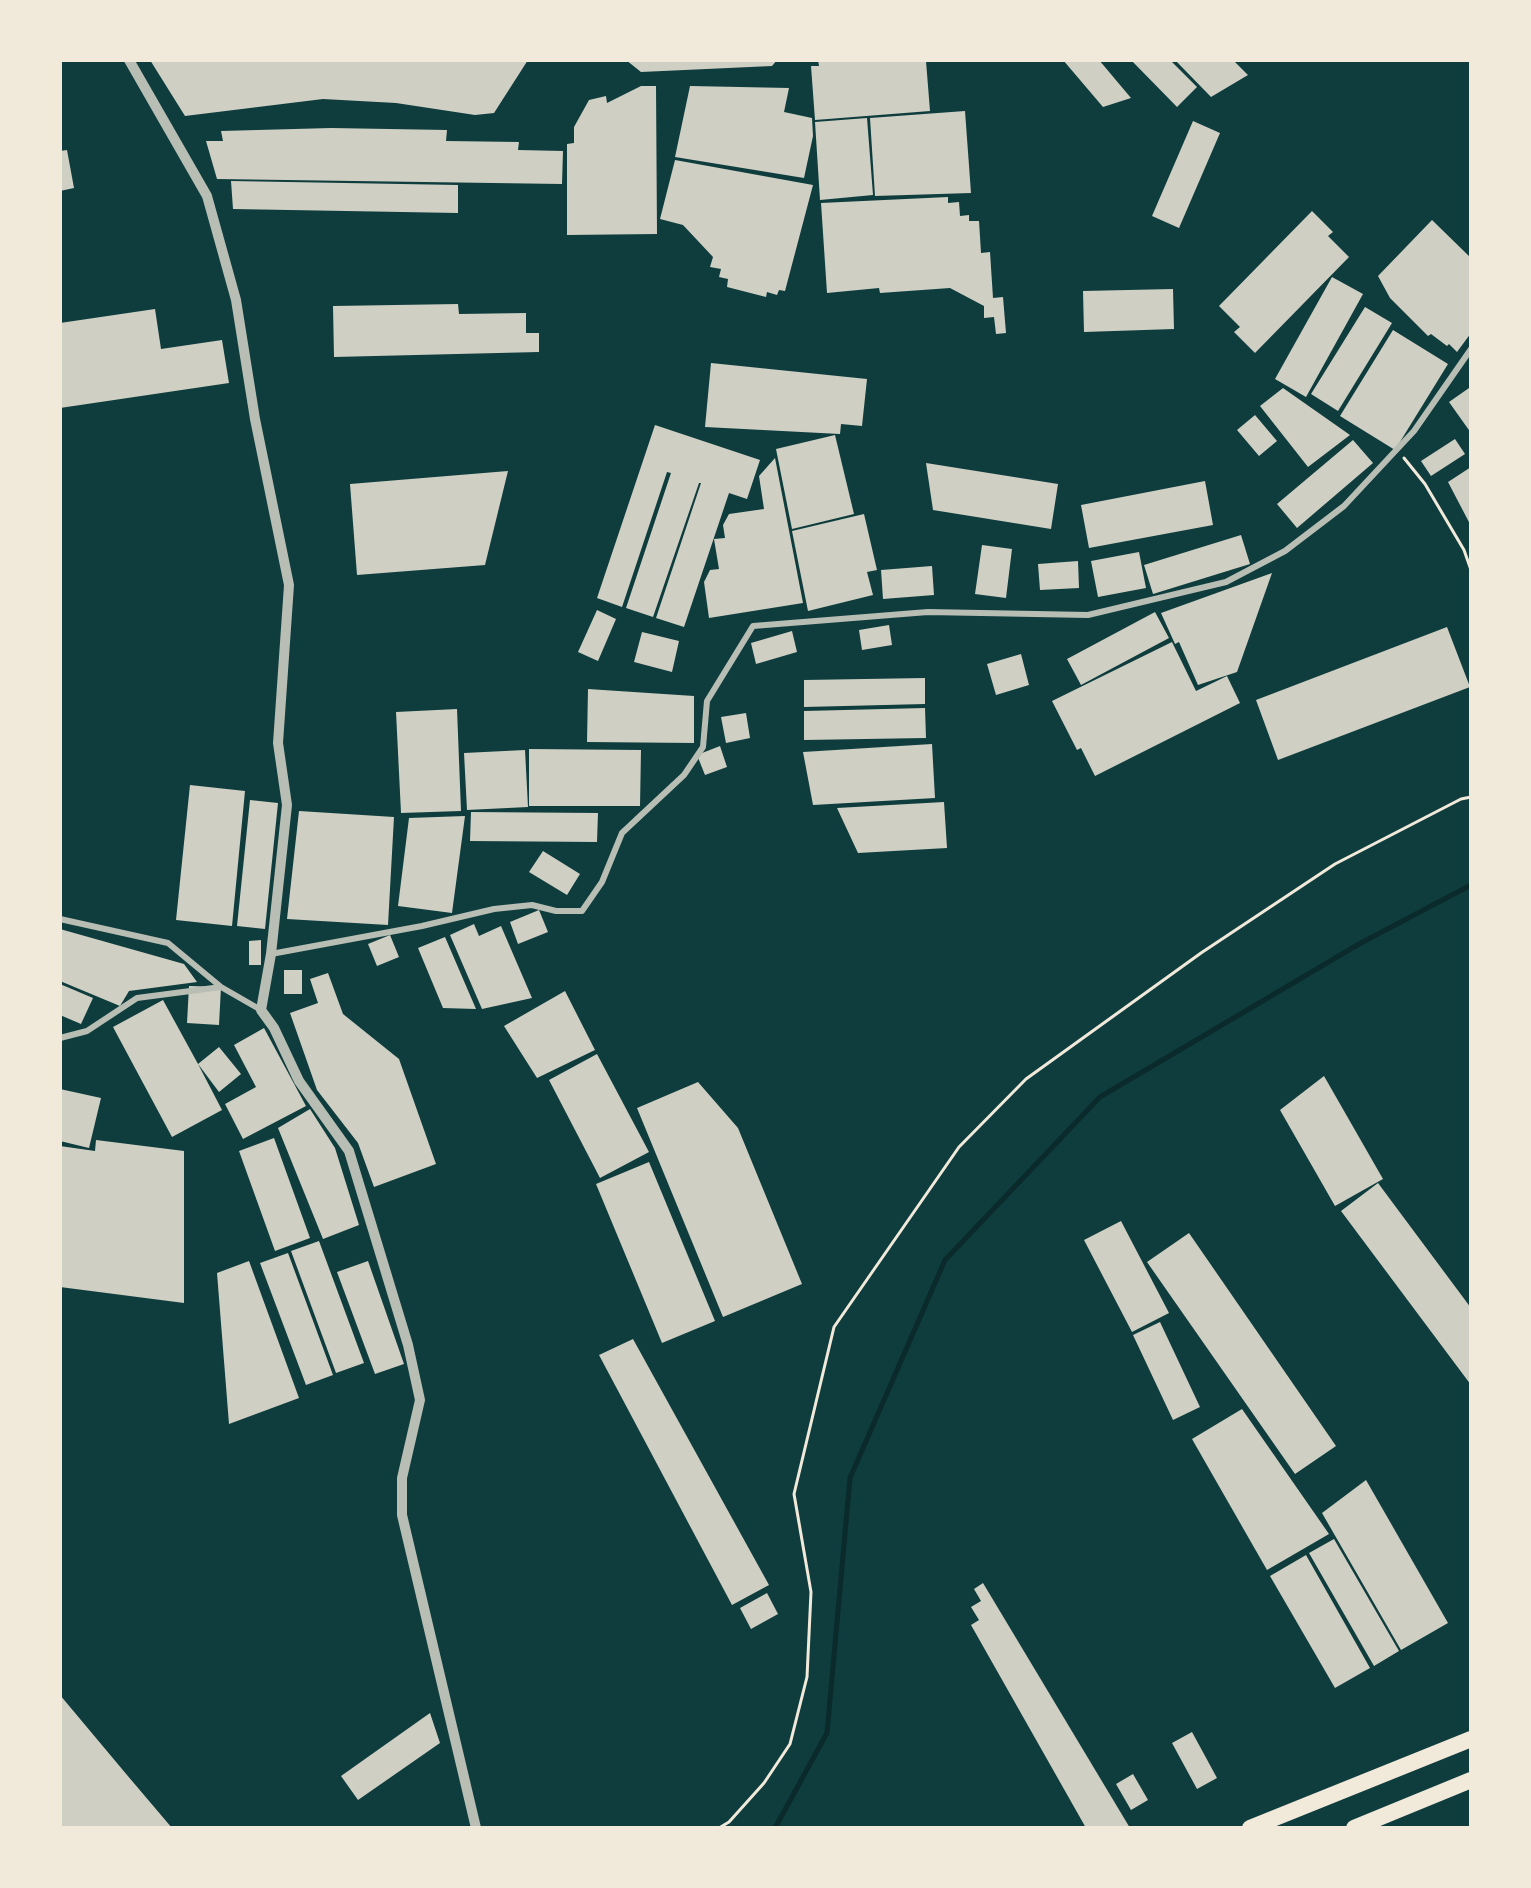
<!DOCTYPE html>
<style>
body{margin:0}
#map{position:relative;width:1531px;height:1888px;overflow:hidden;background:#0f3d3e;font-family:"Playfair Display",serif}
canvas{display:block}
.frame{position:absolute;inset:0;border:62px solid #f1e9da;pointer-events:none}
</style>
<div id="map">
<canvas width="1531" height="1888"></canvas>
<div class="frame"></div>
</div>
<script>
const ctx = document.querySelector('canvas').getContext('2d');
ctx.lineJoin = 'round';
const shape = rows => new Path2D(rows.map(r => 'M' + r).join(''));
function strokePath(path, color, width, dash) { ctx.strokeStyle = color; ctx.lineWidth = width; ctx.lineCap = dash ? 'butt' : 'round'; ctx.setLineDash(dash || []); ctx.stroke(path); }
function paint(path, color) { ctx.fillStyle = color; ctx.fill(path, 'evenodd'); }
strokePath(shape([
 [775,1828,827,1733,850,1478,945,1260,1100,1097,1359,944,1471,885]
]), '#0a2a2b', 5);
paint(shape([
 [150,60,528,60,494,113,475,115,396,103,323,99,185,116],
 [626,60,777,60,772,66,641,72],
 [818,60,926,61,930,111,815,120,811,66,819,66],
 [1063,60,1099,60,1131,98,1103,107],
 [1131,60,1170,60,1197,87,1177,107],
 [1175,60,1233,60,1248,75,1211,97],
 [641,86,656,86,657,234,567,235,567,144,574,143,574,127,589,100,606,96,607,103],
 [690,86,789,88,784,112,812,118,813,136,804,178,675,157],
 [965,111,971,193,875,196,870,118],
 [867,118,873,195,820,200,815,122],
 [1193,121,1220,133,1179,228,1152,216],
 [331,128,447,130,446,141,519,142,518,150,563,151,562,184,217,179,206,141,223,141,221,131],
 [67,150,74,188,60,191,60,151],
 [675,160,813,185,785,291,779,290,777,295,767,292,766,297,727,287,728,279,719,277,721,269,710,267,713,257,683,225,660,219],
 [231,181,458,185,458,213,233,209],
 [948,197,948,203,959,202,960,216,969,215,969,221,979,221,981,253,990,252,993,298,1003,297,1006,333,996,334,994,317,984,318,984,306,950,288,880,293,879,288,827,293,821,203],
 [1312,211,1333,232,1328,236,1349,257,1255,353,1234,332,1240,327,1219,306],
 [1432,220,1471,258,1471,333,1457,352,1449,344,1447,346,1431,334,1428,336,1390,298,1378,276],
 [1332,277,1363,294,1306,397,1275,379],
 [1173,289,1174,329,1084,332,1083,291],
 [458,304,459,314,526,313,526,333,539,333,539,352,334,357,333,306],
 [1365,307,1392,323,1338,411,1311,394],
 [155,309,161,349,222,340,229,383,60,408,60,323],
 [1393,330,1448,364,1395,450,1340,416],
 [711,363,867,379,862,426,841,424,840,434,705,427],
 [1283,388,1350,435,1308,467,1260,406],
 [1469,388,1471,391,1471,433,1449,402],
 [1255,415,1277,441,1259,456,1237,430],
 [655,425,760,460,747,499,729,493,684,627,656,618,701,483,699,483,653,617,626,608,671,473,667,472,622,607,597,598],
 [835,435,854,514,792,529,776,449],
 [1455,439,1465,454,1431,476,1421,461],
 [1353,440,1373,463,1297,528,1277,504],
 [775,458,803,603,709,618,704,582,710,570,719,569,714,539,725,538,723,525,729,514,764,509,759,476],
 [926,463,1058,484,1051,529,933,510],
 [1471,467,1471,526,1448,482],
 [508,471,485,565,357,575,350,484],
 [1205,481,1213,525,1089,548,1081,505],
 [864,514,877,570,867,572,873,595,808,611,792,531],
 [1241,535,1250,564,1153,594,1144,565],
 [982,545,1012,549,1006,598,975,594],
 [1139,552,1146,588,1098,597,1091,561],
 [1078,561,1079,588,1040,590,1038,564],
 [932,566,934,595,883,599,881,570],
 [1272,573,1237,672,1198,685,1179,642,1175,644,1161,613],
 [597,610,616,619,598,661,578,652],
 [1155,612,1169,638,1081,685,1067,659],
 [889,625,892,645,862,650,859,630],
 [1447,627,1470,687,1278,760,1256,700],
 [792,631,797,652,756,664,751,643],
 [642,632,679,641,672,672,634,662],
 [1172,642,1196,691,1227,676,1240,703,1095,776,1081,748,1077,750,1052,701],
 [1021,654,1029,685,996,695,987,664],
 [925,678,925,704,804,707,804,680],
 [588,689,694,696,694,743,587,742],
 [925,708,926,738,804,740,804,711],
 [457,709,461,811,401,813,396,712],
 [746,713,750,738,726,743,721,717],
 [932,744,935,798,813,805,803,752],
 [720,746,727,767,705,775,697,755],
 [529,749,641,750,640,806,529,806],
 [525,750,528,807,467,810,464,753],
 [190,785,245,791,232,926,176,920],
 [250,800,278,803,265,929,237,926],
 [944,802,947,848,858,853,837,808],
 [299,811,394,817,388,925,287,919],
 [471,812,598,813,597,842,470,841],
 [465,816,452,913,398,906,409,818],
 [543,851,580,874,567,895,529,872],
 [539,910,548,932,518,944,510,922],
 [474,924,479,936,501,926,532,998,482,1009,450,935],
 [60,929,184,964,197,982,129,991,120,1006,60,981],
 [390,935,399,957,377,966,368,944],
 [445,937,476,1009,443,1008,418,948],
 [261,940,261,965,249,965,249,941],
 [284,970,302,970,302,994,284,994],
 [328,973,343,1014,399,1059,436,1164,374,1187,358,1143,317,1090,290,1013,318,1003,310,979],
 [60,984,93,998,81,1024,60,1015],
 [189,986,221,987,219,1025,187,1023],
 [565,991,595,1050,537,1078,504,1026],
 [163,1000,198,1064,219,1047,241,1074,219,1092,198,1064,222,1110,172,1137,113,1027],
 [264,1028,306,1106,243,1139,225,1104,256,1087,234,1045],
 [597,1054,649,1152,600,1178,549,1080],
 [1324,1076,1383,1179,1335,1206,1280,1110],
 [698,1082,738,1128,802,1284,723,1317,637,1108],
 [60,1089,101,1098,89,1148,60,1141],
 [310,1109,335,1148,359,1225,323,1239,278,1128],
 [274,1138,310,1238,275,1251,239,1151],
 [96,1140,184,1151,184,1303,60,1287,60,1146,95,1151],
 [649,1162,715,1321,662,1343,596,1184],
 [1378,1183,1471,1308,1471,1385,1341,1211],
 [1121,1221,1169,1313,1132,1332,1084,1240],
 [1189,1233,1336,1446,1295,1474,1147,1262],
 [319,1241,364,1363,336,1373,291,1251],
 [288,1253,333,1375,306,1385,260,1263],
 [249,1261,299,1398,229,1424,217,1273],
 [368,1261,404,1364,375,1374,337,1272],
 [1160,1322,1200,1407,1173,1420,1133,1335],
 [633,1339,769,1585,732,1605,599,1355],
 [1242,1409,1329,1534,1267,1570,1192,1439],
 [1366,1480,1448,1623,1401,1650,1322,1513],
 [1334,1539,1399,1651,1374,1666,1309,1553],
 [1306,1555,1370,1668,1335,1688,1270,1576],
 [983,1583,1130,1828,1086,1828,971,1625,979,1620,971,1607,981,1601,974,1589],
 [767,1593,778,1614,751,1629,740,1608],
 [60,1695,127,1775,172,1828,60,1828],
 [430,1713,440,1743,358,1800,341,1776],
 [1192,1732,1217,1778,1197,1789,1172,1743],
 [1133,1774,1148,1800,1131,1810,1116,1784]
]), '#cfcfc3');
strokePath(shape([
 [1404,458,1425,484,1464,550,1471,570],
 [719,1828,729,1822,764,1783,790,1744,807,1677,811,1592,794,1494,834,1327,959,1147,1026,1079,1201,953,1335,864,1461,799,1471,797]
]), '#f1e9da', 3);
strokePath(shape([
 [60,919,168,943,221,987],
 [271,954,422,926,494,909,532,905,556,911,582,911,602,882,622,833,684,775,703,747,707,701,753,626,928,612,1088,615,1226,582,1285,551,1344,506,1414,431,1471,349],
 [60,1038,87,1031,137,998,221,987,261,1010]
]), '#b8beb3', 6);
strokePath(shape([
 [129,60,207,196,236,300,255,419,289,585,278,743,287,805,271,954,261,1010,274,1028,299,1081,349,1151,408,1345,420,1400,402,1478,402,1515,476,1828]
]), '#b8beb3', 10);
strokePath(shape([
 [1250,1828,1471,1739],
 [1354,1828,1471,1780]
]), '#f1e9da', 16);
</script>
